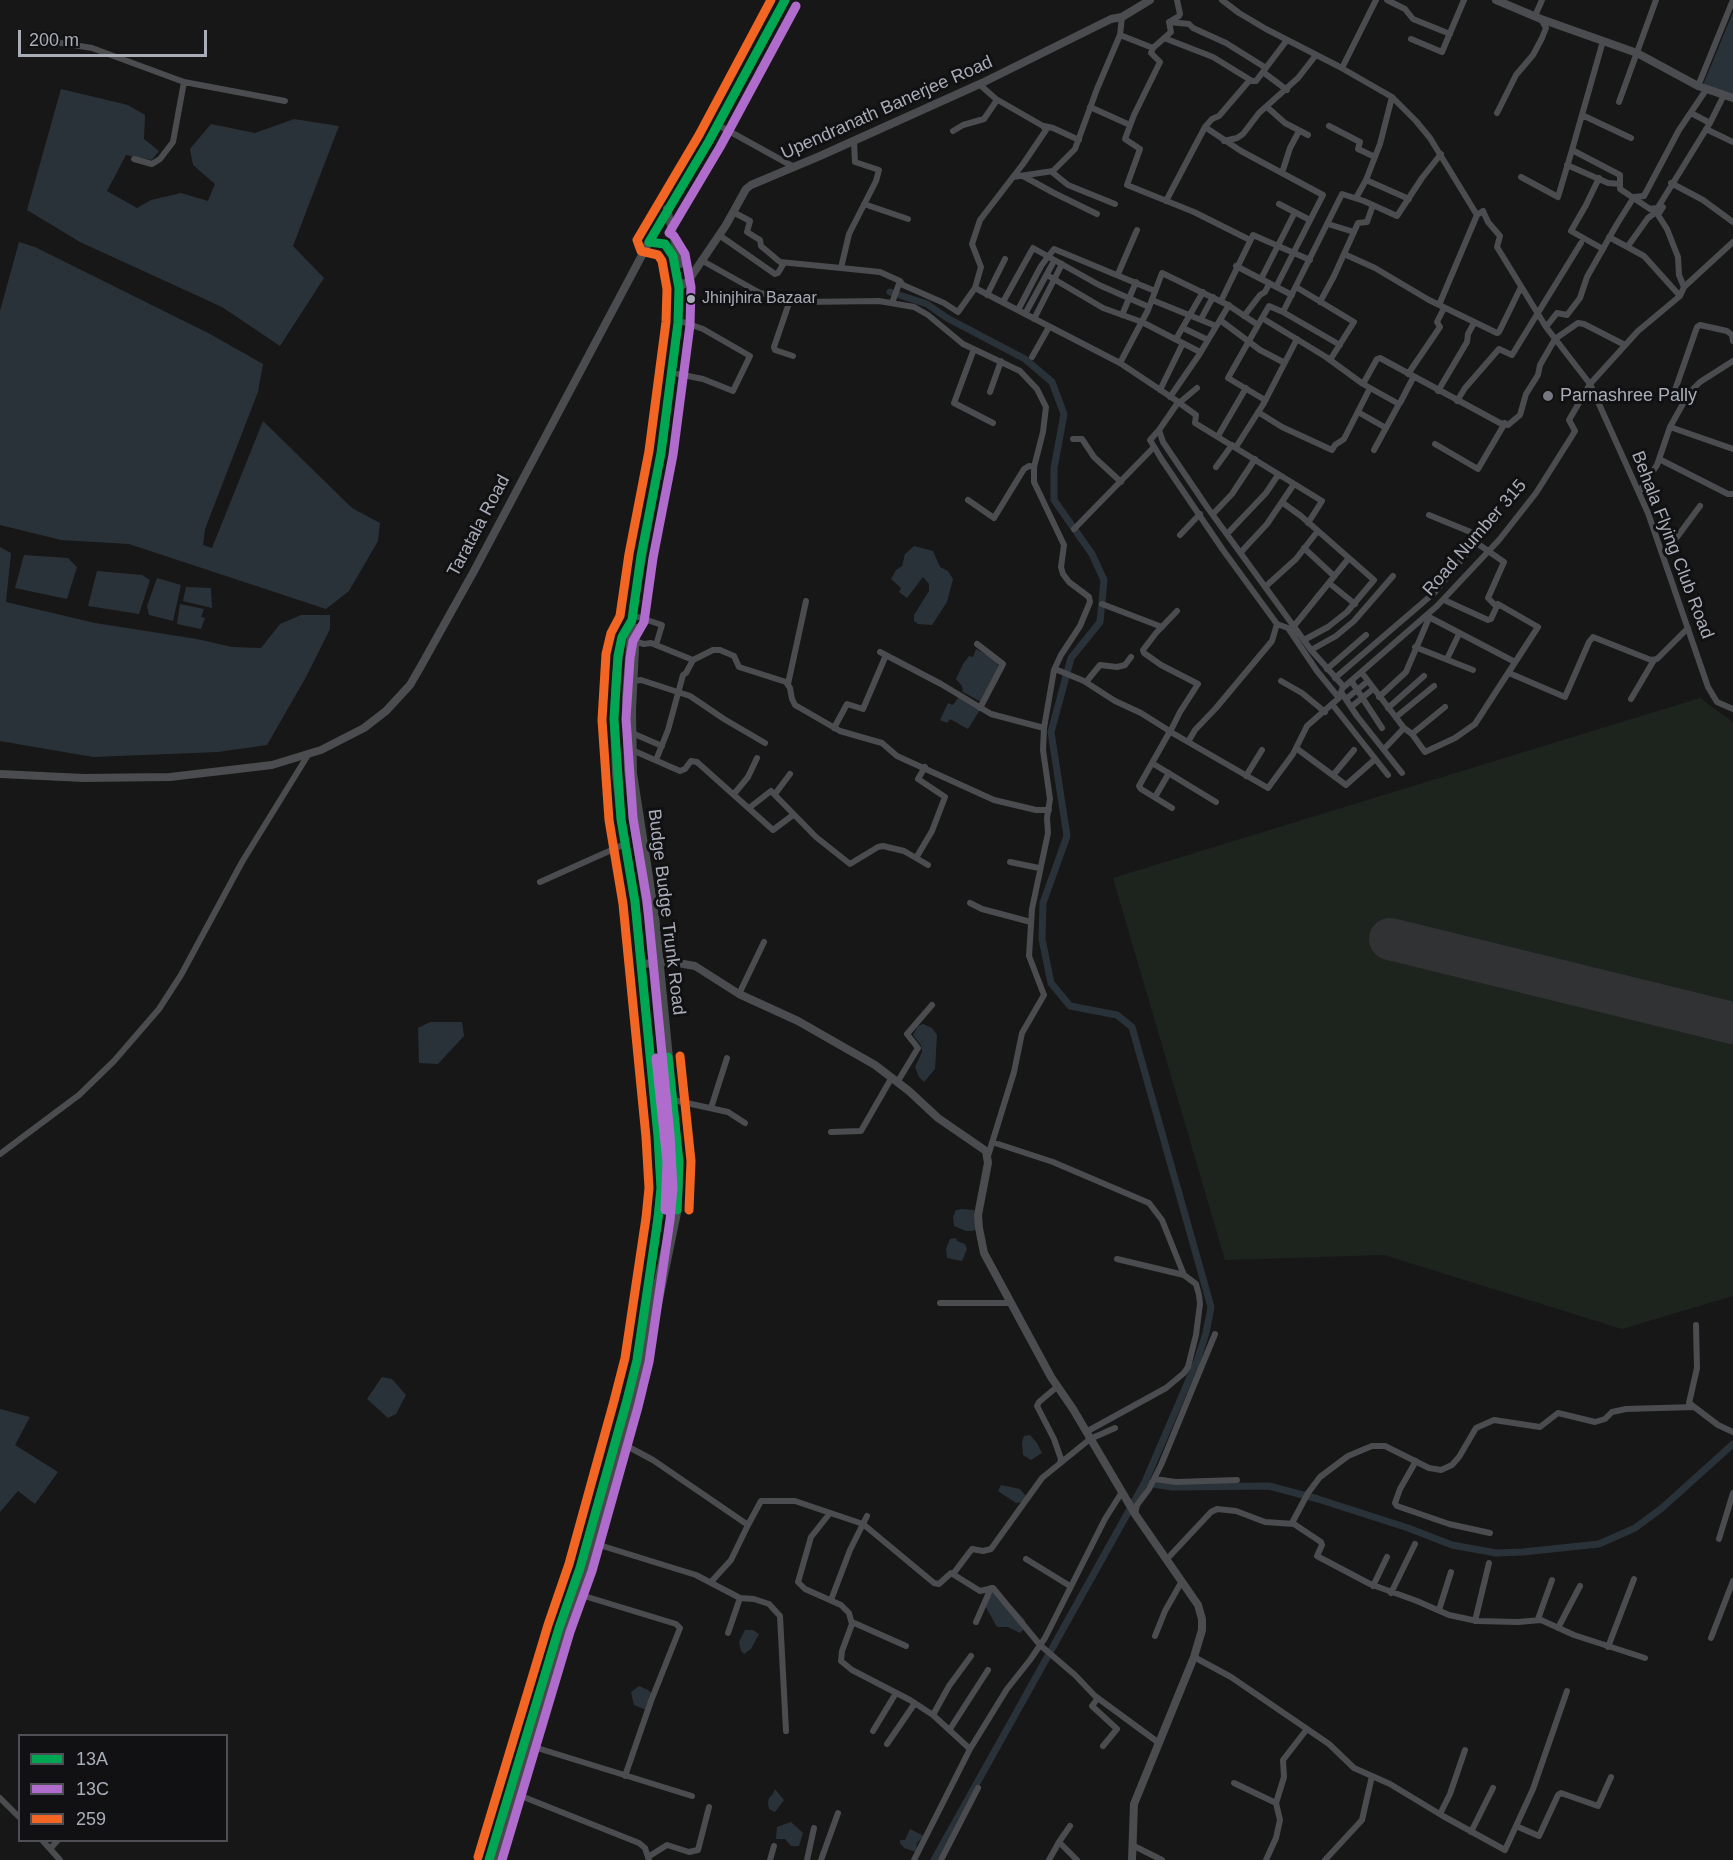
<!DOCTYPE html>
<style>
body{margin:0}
#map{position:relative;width:1733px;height:1860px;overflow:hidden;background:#171717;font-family:Helvetica,sans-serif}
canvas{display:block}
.legend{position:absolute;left:18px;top:1734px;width:210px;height:108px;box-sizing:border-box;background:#111113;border:2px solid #4d4f55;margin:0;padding:8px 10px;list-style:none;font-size:18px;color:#a8adb8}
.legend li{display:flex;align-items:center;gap:12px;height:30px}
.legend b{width:30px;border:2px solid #4d4f55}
.scale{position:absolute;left:18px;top:30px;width:189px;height:27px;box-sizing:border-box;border:3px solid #a8adb8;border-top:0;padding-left:8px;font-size:18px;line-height:21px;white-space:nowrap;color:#a8adb8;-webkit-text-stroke:4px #111113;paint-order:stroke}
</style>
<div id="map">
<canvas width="1733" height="1860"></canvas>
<ul class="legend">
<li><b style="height:8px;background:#00a651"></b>13A</li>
<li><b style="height:8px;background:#b06ccc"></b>13C</li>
<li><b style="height:8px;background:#f26522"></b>259</li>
</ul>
<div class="scale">200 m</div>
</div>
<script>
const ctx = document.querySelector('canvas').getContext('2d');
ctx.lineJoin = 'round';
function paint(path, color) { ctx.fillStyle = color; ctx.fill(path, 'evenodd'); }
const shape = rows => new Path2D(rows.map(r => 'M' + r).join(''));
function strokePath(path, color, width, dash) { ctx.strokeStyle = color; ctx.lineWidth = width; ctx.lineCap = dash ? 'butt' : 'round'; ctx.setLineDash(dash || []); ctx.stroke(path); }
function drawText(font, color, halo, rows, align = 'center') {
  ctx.font = font + ' Helvetica,sans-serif'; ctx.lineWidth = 6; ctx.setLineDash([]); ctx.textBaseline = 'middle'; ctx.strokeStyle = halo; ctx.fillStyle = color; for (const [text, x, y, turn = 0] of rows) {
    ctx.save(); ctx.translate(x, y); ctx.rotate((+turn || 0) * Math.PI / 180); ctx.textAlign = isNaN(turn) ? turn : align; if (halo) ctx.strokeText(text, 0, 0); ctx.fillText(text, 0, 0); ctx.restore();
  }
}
paint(shape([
 [1700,698,1733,722,1733,1008,1393,926,1386,952,1733,1035,1733,1296,1622,1329,1384,1255,1225,1260,1113,878]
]), '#1d241e');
paint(shape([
 [1733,12,1733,94,1703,85],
 [61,89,128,105,145,115,144,139,159,151,152,160,126,155,107,191,137,208,151,200,181,193,208,201,215,184,193,165,190,149,211,124,255,133,294,119,339,126,293,246,324,278,280,346,222,307,80,242,27,210],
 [19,242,35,247,210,334,263,364,258,392,205,529,203,545,212,548,263,421,352,508,380,523,378,541,349,591,326,609,129,544,61,540,0,525,0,311],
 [914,546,933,551,940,567,948,571,953,579,947,602,932,625,918,624,914,621,914,615,929,591,929,584,923,577,907,598,899,592,901,588,891,579,896,570,902,566,905,554],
 [0,547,11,553,6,602,95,623,197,639,232,647,261,648,280,624,301,615,330,615,330,629,306,677,267,745,218,752,93,757,0,741],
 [24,555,68,558,77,567,67,599,15,588],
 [97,571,142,575,150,580,139,614,88,606],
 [157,578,181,585,173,621,149,615,147,606],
 [186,587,211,588,212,608,183,601],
 [180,604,204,609,201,617,205,618,201,629,177,624],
 [976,649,994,659,1001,669,981,702,963,692,962,686,956,679,963,664,969,656,973,657],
 [960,695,981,708,968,729,950,719,947,723,940,720,948,703,953,705],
 [430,1022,462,1022,464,1036,438,1064,419,1063,418,1028],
 [923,1024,932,1028,937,1035,935,1069,924,1082,919,1077,915,1067,922,1052,921,1045,913,1035,918,1026],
 [962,1209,974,1210,976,1229,973,1231,966,1231,954,1226,953,1217,956,1210],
 [956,1238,957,1241,965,1244,967,1249,962,1261,947,1258,946,1249,950,1239],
 [382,1377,392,1379,406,1395,396,1414,388,1418,367,1399],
 [0,1409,30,1417,15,1445,58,1472,35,1504,18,1491,0,1512],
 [1030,1435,1037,1443,1042,1453,1031,1460,1023,1455,1022,1442,1024,1436],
 [1001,1485,1020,1489,1026,1496,1022,1502,1016,1503,998,1491],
 [991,1591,1011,1605,1024,1619,1027,1626,1020,1633,1008,1627,997,1627,984,1604],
 [745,1630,753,1630,759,1634,751,1649,744,1654,741,1651,739,1642],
 [639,1686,648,1690,654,1695,646,1710,634,1705,631,1692],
 [775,1789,784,1800,775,1812,769,1809,768,1803,769,1798,773,1794],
 [791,1822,803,1833,799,1846,791,1846,785,1839,776,1839,777,1827],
 [910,1829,924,1836,917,1843,916,1852,904,1848,900,1843,900,1840,905,1840]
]), '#2a3239');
strokePath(shape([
 [890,292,927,304,947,318,1025,359,1052,382,1064,414,1054,468,1054,500,1092,554,1104,580,1100,622,1071,658,1051,732,1067,836,1043,903,1042,939,1051,983,1070,1006,1117,1015,1132,1027,1211,1307,1206,1333,1197,1361,1145,1482,934,1860],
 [1147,1483,1172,1487,1269,1486,1318,1499,1408,1528,1452,1545,1496,1553,1523,1552,1599,1544,1635,1528,1662,1508,1733,1444]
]), '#2a3239', 7);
strokePath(shape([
 [1390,939,1733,1023]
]), '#313233', 42);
strokePath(shape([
 [1222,0,1239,13,1266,29,1338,66,1392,97,1416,121,1430,138,1477,215,1483,211,1488,222,1500,236,1497,247,1546,327,1590,384,1648,513,1708,687,1717,702,1733,709],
 [1387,0,1405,9,1413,19,1450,34],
 [1535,16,1542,0],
 [1169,22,1189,24,1193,28,1226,43,1266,68],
 [1120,35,1153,48,1171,32,1169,22,1179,16,1180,14,1177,0],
 [1164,38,1213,57,1252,81],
 [1411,39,1442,52,1464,0],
 [43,40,92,48,184,82,285,101],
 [1603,41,1572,150,1620,175,1620,189,1650,209,1663,207,1658,215,1667,229,1678,257,1679,275,1684,287],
 [1153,48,1151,53,1160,62,1134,115,1125,139,1140,149,1127,185,1194,212,1250,240],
 [1342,68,1376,0],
 [1263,72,1287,90],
 [979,84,996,99,1043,126,1046,130,1023,164,980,220,972,244,981,267,975,288,1120,363,1177,401,1177,404,1159,430,1163,442,1207,507,1311,650,1344,687,1437,606,1499,540,1536,493,1572,436,1575,431,1569,420,1590,384,1638,331,1680,296,1684,287,1733,242],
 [1698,86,1733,0],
 [1619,102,1656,0],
 [1090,107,1130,125],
 [1267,107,1285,123,1308,135],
 [1497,113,1516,75,1533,55,1542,38,1546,28,1541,19],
 [1691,113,1710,123],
 [1582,115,1631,138],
 [718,125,794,167],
 [1044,126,1053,128,1079,140],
 [1329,126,1360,142,1358,149,1375,157],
 [1205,127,1241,151,1323,195,1276,287],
 [1706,129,1733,142],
 [953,131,963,125,984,119,997,100],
 [1224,141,1237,138,1243,134,1259,113,1298,78,1316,55],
 [134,159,152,164,160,159,173,142,184,82],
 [1567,165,1608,183,1620,184],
 [1052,172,1068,185,1115,204],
 [1282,173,1290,148,1299,131],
 [1023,176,1054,193,1097,214],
 [1013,177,1053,171,1075,149,1097,89,1120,35,1122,17],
 [1521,177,1558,197,1572,150],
 [1599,178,1586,205,1571,231,1603,249],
 [1366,180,1409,199],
 [1671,183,1703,200,1733,222],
 [1356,198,1366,180,1380,144,1392,97],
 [1166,201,1205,127,1212,119,1219,116,1249,81,1256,81,1287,40],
 [864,204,908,219],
 [1279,204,1310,220],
 [1659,208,1657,209,1710,123,1724,95],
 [733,212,750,221,747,232,760,240,761,246,780,262,841,268,849,234,876,181,879,170,855,162,854,141],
 [1328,224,1354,232],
 [719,235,775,274,778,273,784,263],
 [1609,237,1644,256,1680,296],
 [1628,246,1648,218,1660,209],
 [1344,254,1375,268,1429,300,1497,333,1499,332,1521,287],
 [701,260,760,293,786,299,804,302,879,301,914,307,928,315,963,344,1020,371,1037,389,1046,407,1043,432,1034,467,1034,482,1064,545,1061,567,1063,574,1069,582,1089,597,1090,602,1080,626,1061,655,1054,670,1044,728,1043,750,1050,799,1047,818,1048,833,1032,909,1029,956,1044,995,1022,1033,1014,1072,988,1156],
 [1236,266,1292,295],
 [841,268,880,272,900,281,903,285,944,303,958,312,975,288],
 [1118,274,1137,230],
 [1047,275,1103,308,1142,322,1200,352],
 [1261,279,1295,212],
 [1296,287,1354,322,1330,360],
 [987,295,1005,259],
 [790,300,774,347,775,350,793,356],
 [1152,300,1216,326],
 [1221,301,1253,235,1310,260],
 [1003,302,1033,248,1099,285,1149,307],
 [1320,302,1334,276,1358,223,1367,222,1373,205],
 [892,303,900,281],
 [1439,305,1477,215],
 [1018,310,1041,266,1054,249,1155,291],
 [1283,312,1340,345],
 [1025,314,1054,261],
 [1122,315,1136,282],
 [1244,316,1260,295,1265,292,1269,284],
 [1262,318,1326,357,1363,384,1397,403,1400,403,1413,378],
 [1034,319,1062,264],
 [1201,319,1213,297],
 [1220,320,1260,350,1283,362],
 [1258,325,1228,378,1265,400],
 [1546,327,1557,313,1567,315,1580,298,1587,277,1617,224,1634,197,1644,196,1679,130,1706,90],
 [1183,328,1208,340],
 [1176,339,1203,292],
 [974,349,954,403,993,423],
 [1032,357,1049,327],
 [1120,363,1148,310,1162,273,1228,305,1258,325,1269,306,1283,312,1342,194,1364,201,1397,216,1422,178,1441,154],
 [678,374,703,379,733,391,750,356,703,329,683,322],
 [1408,374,1440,327,1437,322,1444,308],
 [1363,384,1377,359,1380,358,1500,423,1508,425,1520,415,1526,394,1538,375,1540,365,1555,339,1578,323,1584,324,1625,345],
 [1160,390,1183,343],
 [1438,391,1467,342,1468,334,1474,323],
 [990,392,1001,361],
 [1689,393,1675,400,1674,393,1697,327,1700,325,1727,331,1732,335,1733,341],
 [1170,397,1199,355,1229,305],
 [1457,401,1465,388,1499,349,1512,355,1581,243],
 [1178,402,1196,415,1195,423,1322,501,1308,523],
 [1179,403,1197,388],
 [1258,412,1282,427,1332,450,1335,445,1344,439,1370,388],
 [1358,412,1386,428],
 [1670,427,1733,449],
 [1159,430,1150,440,1162,460,1223,550,1277,624,1288,628,1317,671,1339,698,1332,704,1388,775],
 [1218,436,1246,388],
 [1073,439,1082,439,1094,457,1121,482],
 [1435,444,1478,469,1505,423],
 [1236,447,1264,403,1297,339],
 [1374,450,1399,404],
 [1659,459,1728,494,1733,494],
 [1216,467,1232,445],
 [1639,492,1657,465,1670,427,1689,393,1700,382,1733,361],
 [968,500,994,518,1024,469,1029,466,1034,467],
 [1283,503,1301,516,1374,580,1347,612,1328,627,1304,640],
 [1213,514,1232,494,1255,459],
 [1429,515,1473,533,1477,543],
 [1074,529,1154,447],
 [1227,534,1266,493,1278,475],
 [1180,535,1200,514],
 [1304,548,1334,576],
 [1241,552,1267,524,1294,484],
 [1663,556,1700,506],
 [1329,583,1355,604],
 [1265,587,1296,559,1317,532],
 [1444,600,1488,620,1491,619,1497,606],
 [1102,604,1162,627],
 [1427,616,1515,662],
 [638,617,662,625,656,645],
 [1294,626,1349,558],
 [637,642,644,644,651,643,693,660],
 [977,644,1003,664,980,708],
 [1415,647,1473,670],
 [1311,650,1336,636,1354,621,1393,576],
 [880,652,941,684,991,714,1044,728],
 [1447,659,1459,634],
 [1055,669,1084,681,1115,701,1141,713,1168,730,1169,733,1139,786,1141,789,1172,808],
 [1327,669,1366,635],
 [1362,673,1404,728,1412,734,1425,752,1455,738,1475,724,1538,627,1498,604],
 [1509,673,1565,697,1589,642,1593,637,1651,660,1657,659,1688,628],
 [1335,678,1434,593,1475,543,1478,544,1504,562,1488,598,1497,607],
 [633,681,641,680,690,696,724,719,765,743],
 [1281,681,1302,693,1325,712],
 [1086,682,1100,665,1117,667,1125,665,1131,657],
 [1352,682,1382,728],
 [788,684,806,601],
 [1343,687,1341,692,1357,716,1402,773],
 [1379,697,1406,672,1429,618],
 [1346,699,1368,681],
 [1631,699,1654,660],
 [1351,707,1373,689],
 [1388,708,1424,676],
 [1396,717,1434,686],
 [834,728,847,704,863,709,886,655],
 [1169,731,1268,788,1293,754,1307,726,1332,704],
 [1170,732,1180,712,1198,684,1161,665,1144,653,1143,650,1156,633,1177,611],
 [632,733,662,746],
 [1412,734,1445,707],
 [1188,742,1195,730,1216,708,1272,641,1277,624],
 [1386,747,1404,728],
 [1296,748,1346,785,1373,761],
 [632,750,680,771,685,769,691,761,697,762,773,830,793,815],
 [656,760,668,730,683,675,686,673,693,660,713,650,720,650,734,656,739,667,786,682,790,688,792,699,795,705,840,731,882,743,897,756,994,800,1036,810,1049,810],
 [1152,763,1216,802],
 [1334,774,1354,750],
 [1246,776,1262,750],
 [734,794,748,777,757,758],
 [775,794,790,774],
 [1155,797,1169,773],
 [749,808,771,791,816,837,850,864,878,847,883,846,904,851,928,865],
 [916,858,932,831,945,797,918,779,925,767],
 [1010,862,1039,868],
 [540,882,625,844],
 [970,903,982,909,1031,922],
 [739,994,764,942],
 [898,1081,918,1048,907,1034,932,1005],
 [673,1100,728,1112,745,1123],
 [711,1108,727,1058],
 [831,1132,861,1131,892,1077],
 [992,1142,1053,1162,1149,1203,1162,1220,1184,1275,1196,1284,1199,1295,1200,1304,1196,1335,1188,1367,1184,1373,1166,1388,1086,1432],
 [0,1154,79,1095,114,1061,159,1009,181,975,242,862,308,755],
 [1117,1259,1184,1275],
 [940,1303,1011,1303],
 [1696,1325,1697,1368,1689,1403,1718,1425,1733,1432],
 [1058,1386,1039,1402,1037,1406,1054,1439,1061,1459,1060,1463],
 [625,1445,653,1460,748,1525,761,1501,795,1501,863,1524,934,1583,939,1584,951,1573,980,1591,993,1588,1040,1645,1075,1675,1095,1696,1159,1743],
 [1416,1461,1400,1489,1395,1503,1397,1506,1449,1524,1490,1533],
 [1155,1479,1176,1482,1237,1480],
 [830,1513,811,1537,798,1582,805,1589,841,1605,849,1613,852,1624,842,1651,841,1661,852,1670,910,1700,933,1715,970,1749],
 [1135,1514,1137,1505,1149,1489,1161,1465,1215,1334],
 [1292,1523,1308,1493,1320,1477,1348,1456,1372,1446,1385,1446,1429,1468,1441,1470,1452,1465,1459,1457,1476,1428,1494,1420,1540,1427,1558,1413,1595,1422,1605,1419,1612,1412,1626,1409,1694,1407],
 [1719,1539,1733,1493],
 [596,1544,696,1575,740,1598,728,1633],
 [1026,1559,1070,1586],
 [1167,1559,1211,1512,1217,1509,1236,1511,1265,1522,1294,1524,1321,1542,1322,1545,1317,1556,1370,1584,1417,1601,1449,1615,1477,1621,1518,1622,1541,1620,1574,1635,1645,1658],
 [953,1574,972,1549,983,1551,991,1549,1042,1478,1090,1439,1115,1428],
 [711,1582,731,1560,748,1525],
 [1373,1586,1387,1557],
 [1391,1593,1415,1544],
 [581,1595,676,1624,680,1628,651,1701,625,1776],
 [740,1598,754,1599,769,1604,780,1616,786,1731],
 [831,1600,850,1550,867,1516],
 [1439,1610,1451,1572],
 [1538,1619,1552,1580],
 [1475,1621,1489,1563],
 [852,1622,906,1646],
 [976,1622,991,1588],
 [1558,1628,1580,1586],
 [1155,1636,1165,1611,1182,1581],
 [1711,1638,1733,1581],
 [1608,1647,1634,1579],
 [1194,1657,1231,1677,1329,1744,1354,1768,1390,1784,1443,1816,1505,1850,1533,1789,1567,1691],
 [1098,1698,1092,1706,1117,1729,1103,1746],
 [933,1715,949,1686,971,1656],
 [950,1729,988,1670],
 [873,1731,896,1693],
 [887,1744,915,1703],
 [534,1747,692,1796],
 [1234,1783,1276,1803],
 [516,1794,639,1843,645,1848,649,1860],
 [0,1798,20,1818],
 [1440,1814,1450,1794,1465,1750],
 [1070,1826,1059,1842,1077,1860],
 [1516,1826,1539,1836,1558,1795,1561,1793,1598,1806,1611,1777],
 [1471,1832,1493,1788],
 [42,1840,60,1860],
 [1132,1845,1162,1860],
 [50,1849,58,1840],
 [648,1857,667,1845,689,1852,698,1850,709,1807],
 [770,1860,774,1846],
 [807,1860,814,1828],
 [821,1860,838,1813],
 [914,1860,970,1749,1007,1689,1030,1660,1045,1638,1105,1519,1122,1492],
 [941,1860,978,1788],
 [1049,1860,1059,1842],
 [1266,1860,1276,1838,1280,1820,1276,1803,1284,1777,1283,1760,1307,1729],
 [1325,1860,1362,1820,1372,1776]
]), '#4b4c50', 6);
strokePath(shape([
 [1496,0,1541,19,1637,53,1698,86,1733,98],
 [678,280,683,285,688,281,726,225,746,189,751,185,820,156,982,83,1111,19,1122,17,1150,0],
 [631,621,622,637,616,675,614,719,616,774,621,819,635,902,658,1136,661,1188,651,1271,637,1358],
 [0,774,84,778,170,777,272,765,321,750,364,728,386,711,410,685,421,666,474,571,649,242],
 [641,964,672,962,695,966,739,994,798,1021,875,1065,909,1091,938,1118,986,1151,988,1163,978,1215,979,1228,984,1253,1051,1377,1073,1409,1135,1514,1198,1605,1202,1619,1202,1630,1194,1657,1134,1804,1132,1860],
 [584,1552,635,1370],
 [489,1860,559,1628,577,1575],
 [499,1860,591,1564,632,1423,645,1367,677,1213,679,1185,677,1140,655,916,633,773,632,710,636,628]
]), '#4b4c50', 8);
strokePath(shape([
 [667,209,680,264],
 [629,659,633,608,661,453,678,323,679,288,673,256,665,244,649,242,709,141,785,0]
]), '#4a4a4e', 8);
strokePath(shape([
 [494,1860,594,1533,631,1405,669,1230,673,1200,674,1173,670,1122,651,933,634,826,628,769,626,697,629,659]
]), '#4a4a4e', 8);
strokePath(shape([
 [668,1057,679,1162,677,1210],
 [489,1860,559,1628,580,1568,626,1404,637,1360,658,1219,661,1188,658,1136,635,902,621,819,614,719,618,656,622,637,632,620,641,556,661,453,678,323,679,288,673,256,665,244,649,242,709,141,785,0]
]), '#00a651', 9);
strokePath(shape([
 [656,1058,667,1162,665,1210],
 [502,1860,570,1632,592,1571,638,1407,649,1362,670,1220,673,1188,670,1135,647,901,633,818,626,719,630,658,633,641,644,622,653,558,673,455,690,325,691,287,685,254,674,236,669,233,720,147,796,6]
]), '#b06ccc', 9);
strokePath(shape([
 [680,1056,691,1161,689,1210],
 [478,1857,548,1625,569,1564,614,1401,625,1358,646,1218,649,1188,646,1137,623,904,609,820,602,720,606,654,611,633,620,616,629,554,649,451,666,322,667,289,662,261,658,255,641,251,637,240,699,135,771,0]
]), '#f26522', 9);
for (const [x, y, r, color] of [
 [691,299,5,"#a8adb8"],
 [1548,396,6,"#757880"]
]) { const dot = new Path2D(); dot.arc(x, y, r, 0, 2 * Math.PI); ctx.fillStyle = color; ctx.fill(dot); strokePath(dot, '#111113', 2); }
drawText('16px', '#a8adb8', '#111113', [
 ["Jhinjhira Bazaar",702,299]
], 'left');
drawText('18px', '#a8adb8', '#111113', [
 ["Upendranath Banerjee Road",887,108,-24],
 ["Taratala Road",479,526,-62],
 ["Road Number 315",1475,538,-49],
 ["Behala Flying Club Road",1672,545,69],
 ["Budge Budge Trunk Road",666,912,83]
]);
drawText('18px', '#a8adb8', '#111113', [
 ["Parnashree Pally",1560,396]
], 'left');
</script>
